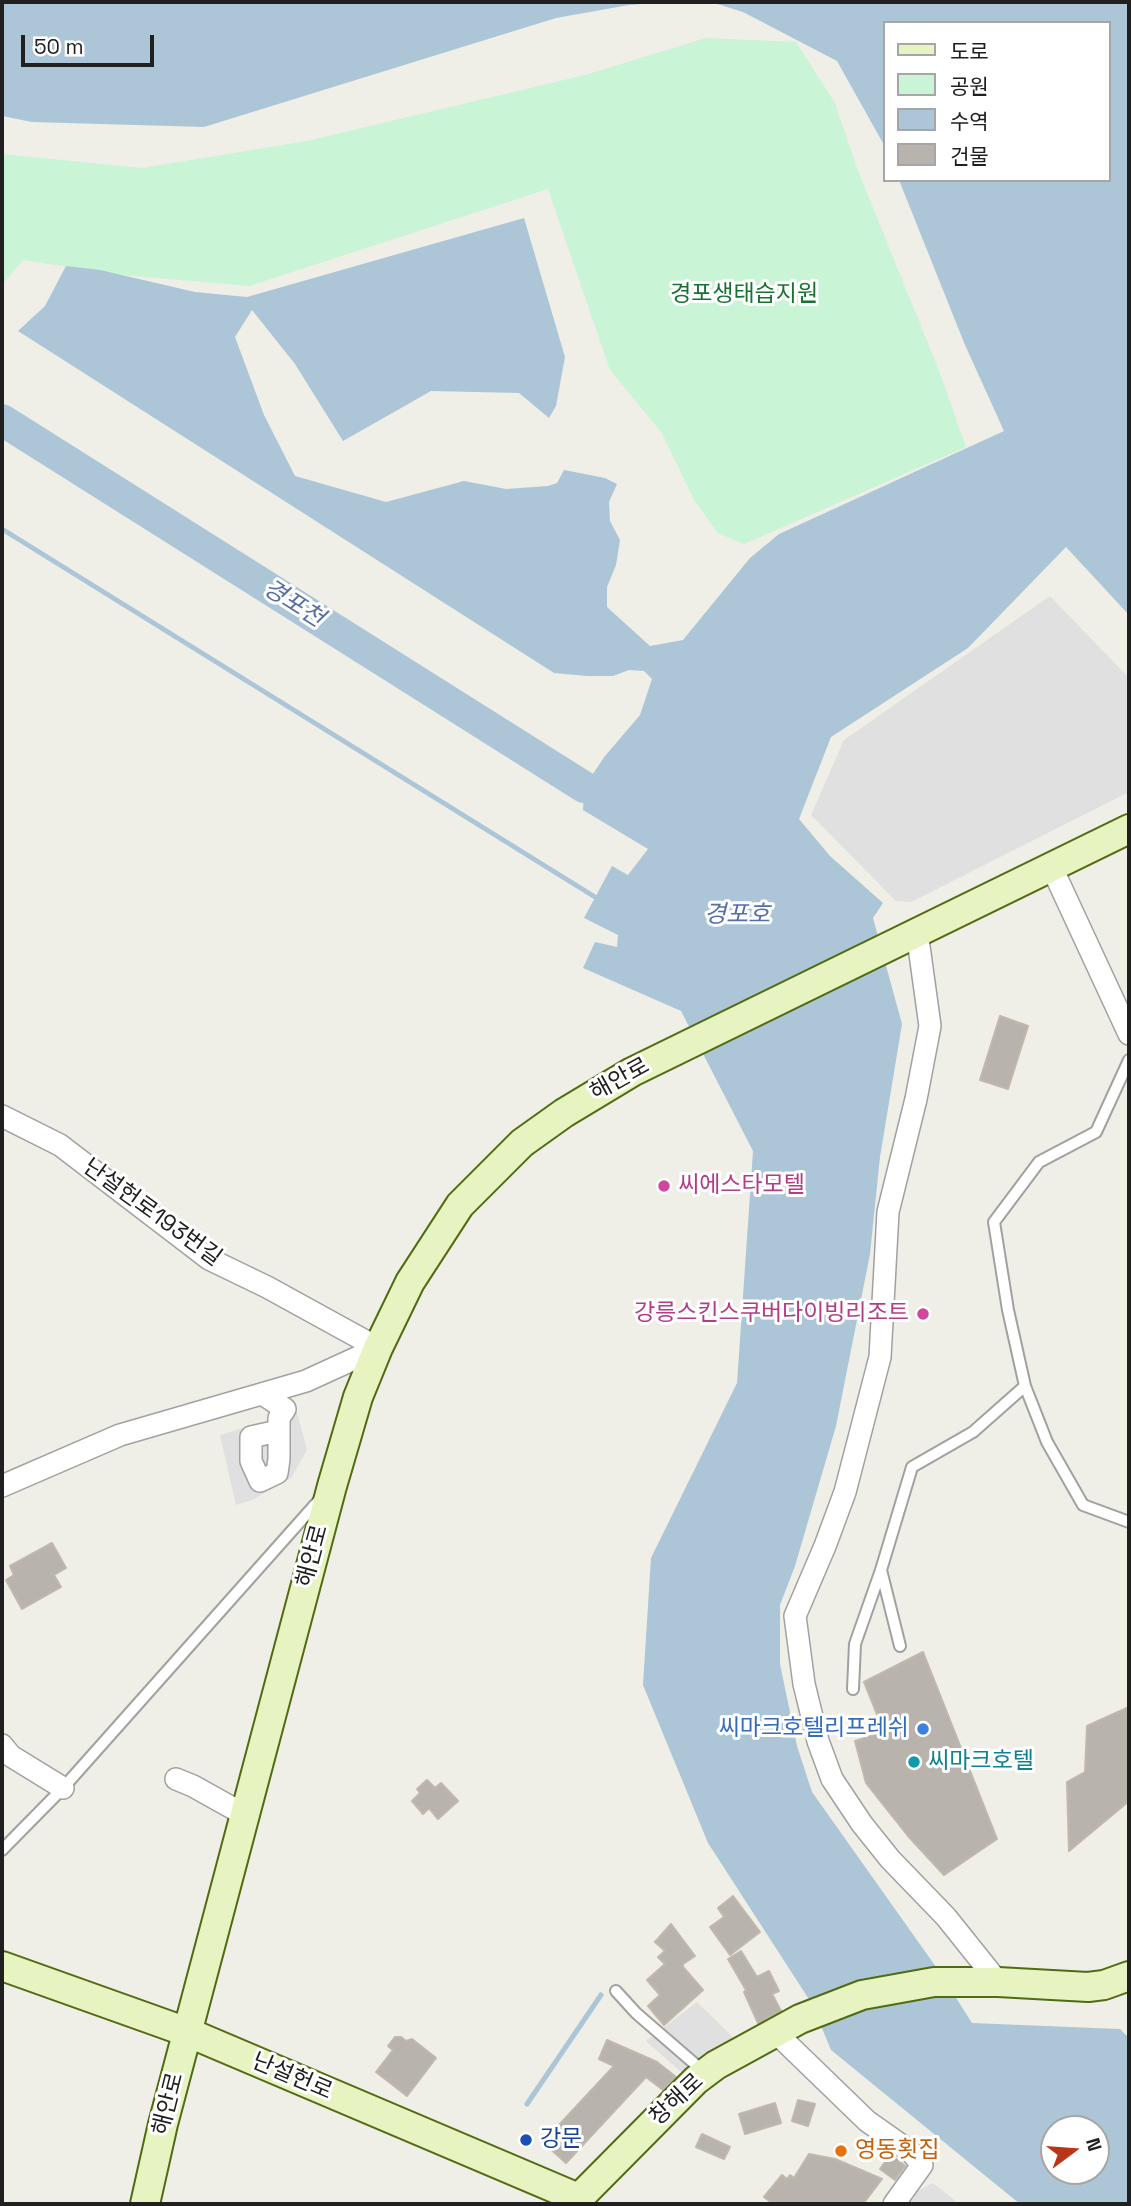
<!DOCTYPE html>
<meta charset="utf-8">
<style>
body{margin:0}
#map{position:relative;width:1131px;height:2206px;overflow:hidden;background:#efeee7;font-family:"Space Grotesk","Noto Sans KR",sans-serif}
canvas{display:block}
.frame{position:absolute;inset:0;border:4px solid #202020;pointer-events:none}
.legend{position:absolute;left:883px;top:21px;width:228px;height:161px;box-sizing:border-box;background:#fff;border:2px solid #a6a6a6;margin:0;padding:9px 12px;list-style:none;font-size:21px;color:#202020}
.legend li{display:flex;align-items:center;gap:14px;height:35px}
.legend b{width:35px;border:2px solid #a6a6a6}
.north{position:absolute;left:1040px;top:2115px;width:70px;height:70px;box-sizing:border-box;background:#fff;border:2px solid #a6a6a6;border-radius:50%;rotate:74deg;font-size:19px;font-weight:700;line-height:28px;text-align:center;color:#202020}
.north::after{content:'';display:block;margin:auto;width:24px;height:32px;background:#b83517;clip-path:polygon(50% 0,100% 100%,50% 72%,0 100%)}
.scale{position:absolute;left:21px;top:35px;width:133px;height:32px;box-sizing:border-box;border:4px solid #202020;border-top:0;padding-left:9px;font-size:21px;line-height:24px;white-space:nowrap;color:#202020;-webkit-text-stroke:5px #fff;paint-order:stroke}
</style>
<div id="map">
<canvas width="1131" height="2206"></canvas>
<div class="frame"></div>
<ul class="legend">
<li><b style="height:9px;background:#e7f3c1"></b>도로</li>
<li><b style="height:19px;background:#c9f4d5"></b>공원</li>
<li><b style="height:19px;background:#acc6d8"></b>수역</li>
<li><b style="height:19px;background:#b8b4ad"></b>건물</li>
</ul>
<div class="north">N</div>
<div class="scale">50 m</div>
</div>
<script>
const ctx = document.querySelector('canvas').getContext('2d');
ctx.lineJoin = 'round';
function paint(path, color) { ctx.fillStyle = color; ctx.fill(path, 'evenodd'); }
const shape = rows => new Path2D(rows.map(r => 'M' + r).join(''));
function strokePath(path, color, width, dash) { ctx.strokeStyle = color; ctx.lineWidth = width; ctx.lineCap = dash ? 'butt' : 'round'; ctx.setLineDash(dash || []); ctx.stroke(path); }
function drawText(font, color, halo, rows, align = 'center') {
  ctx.font = font + ' "Space Grotesk","Noto Sans KR",sans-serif'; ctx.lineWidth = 6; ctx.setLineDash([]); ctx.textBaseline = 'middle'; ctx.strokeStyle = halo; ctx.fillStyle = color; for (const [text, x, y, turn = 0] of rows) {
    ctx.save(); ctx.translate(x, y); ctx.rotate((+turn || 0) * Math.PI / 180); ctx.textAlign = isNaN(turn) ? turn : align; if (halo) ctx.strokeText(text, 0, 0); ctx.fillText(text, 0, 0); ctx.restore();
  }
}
paint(shape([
 [706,38,796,42,835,103,857,168,941,376,966,447,744,544,718,533,694,500,662,433,610,370,548,189,249,286,122,275,23,260,2,285,2,154,142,168,307,141,585,75]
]), '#c9f4d5');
paint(shape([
 [1050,596,1129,678,1129,792,911,902,896,901,811,815,844,740],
 [297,1412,307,1450,291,1478,252,1500,236,1505,220,1435],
 [697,2002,738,2042,689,2079,646,2041],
 [933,2183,959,2204,902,2204,908,2196]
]), '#e0e0e0');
paint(shape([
 [2,2,666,2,629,5,556,18,204,127,32,122,2,116],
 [711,2,1129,2,1129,615,1066,547,968,648,831,737,799,819,830,856,883,903,873,918,902,1024,880,1157,870,1254,836,1426,795,1566,780,1605,780,1664,797,1746,812,1792,941,1974,972,2023,1120,2029,1129,2038,1129,2204,1020,2204,831,2050,812,2004,708,1843,643,1685,651,1558,737,1383,753,1151,681,1011,583,968,595,942,617,947,618,935,584,918,612,866,628,875,648,849,583,810,584,787,605,756,640,715,652,679,644,671,629,670,613,676,587,676,554,673,18,331,45,306,66,266,100,270,195,292,247,297,524,218,565,357,556,406,549,418,519,393,431,391,343,441,295,364,252,310,235,337,264,415,295,476,386,502,464,481,506,489,548,486,557,483,564,470,605,478,617,484,609,502,610,521,620,540,616,565,607,587,607,607,650,646,683,640,750,558,779,534,1004,431,965,345,899,180,1108,180,1108,23,884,23,884,145,837,61,743,12],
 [1054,2129,1096,2129,1096,2171,1054,2171]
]), '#acc6d8');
strokePath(shape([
 [2,529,595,897],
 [527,2104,601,1995]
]), '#acc6d8', 5);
strokePath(shape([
 [2,420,584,787]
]), '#acc6d8', 32);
const building = shape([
 [1000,1016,1028,1026,1008,1089,980,1080,1000,1016],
 [52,1543,66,1568,54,1575,61,1587,22,1609,6,1580,14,1575,10,1566,52,1543],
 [923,1652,997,1839,944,1875,908,1836,866,1783,855,1741,884,1732,864,1682,923,1652],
 [1129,1707,1129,1801,1069,1851,1067,1782,1085,1772,1087,1726,1129,1707],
 [427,1780,435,1788,441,1783,458,1801,438,1819,429,1808,423,1814,412,1801,420,1793,417,1789,427,1780],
 [733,1896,760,1932,730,1955,710,1927,724,1917,718,1908,733,1896],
 [671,1924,695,1956,683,1964,683,1967,703,1990,664,2025,648,2006,660,1995,647,1980,665,1964,658,1957,665,1951,655,1942,671,1924],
 [741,1951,757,1977,769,1971,779,1991,772,1994,781,2011,758,2023,744,1992,746,1990,728,1959,741,1951],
 [395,2037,401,2037,406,2041,412,2039,436,2058,407,2096,376,2072,393,2050,388,2046,395,2037],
 [607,2040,657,2062,676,2077,663,2090,646,2077,566,2163,546,2145,561,2129,558,2126,614,2066,599,2059,607,2040],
 [798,2100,815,2104,808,2126,792,2121,798,2100],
 [775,2103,781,2123,745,2134,739,2114,775,2103],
 [702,2134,730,2147,724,2159,696,2147,702,2134],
 [809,2154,835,2159,882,2179,863,2204,773,2204,764,2197,782,2175,787,2179,790,2175,794,2178,809,2154],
 [891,2154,905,2166,895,2180,880,2169,891,2154]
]);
paint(building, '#b8b4ad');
strokePath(building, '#bfb8ab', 2);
const lane = shape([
 [1129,1060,1096,1132,1039,1162,994,1222,1008,1310,1025,1386,1047,1442,1083,1505,1129,1522],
 [881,1570,900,1646],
 [853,1689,855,1644,881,1570,912,1467,973,1432,1025,1386],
 [2,1850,63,1788,321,1498],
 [616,1991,636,2013,703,2071]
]);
const street = shape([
 [1052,868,1129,1034],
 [917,932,930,1026,916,1099,888,1212,880,1357,845,1492,825,1546,795,1616,804,1684,818,1741,832,1779,862,1824,890,1859,946,1917,998,1982],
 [2,1116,60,1145,209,1259,267,1287,378,1348],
 [264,1395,285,1409,279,1418,279,1459,277,1473,260,1481,251,1461,251,1437,278,1431],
 [2,1486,120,1435,306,1381,378,1348],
 [2,1745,11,1756,63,1788],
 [176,1779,193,1786,245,1815],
 [774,2031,867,2121,911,2152,922,2165,894,2204]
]);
const secondary = shape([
 [2,1966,187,2032,578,2198],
 [145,2204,163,2124,332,1486,358,1397,378,1348,410,1282,460,1205,522,1143,564,1113,632,1072,1129,829],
 [573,2204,696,2080,716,2065,800,2019,862,1995,934,1982,998,1982,1088,1987,1104,1985,1129,1976]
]);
strokePath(lane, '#a1a1a1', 14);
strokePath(street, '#a1a1a1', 24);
strokePath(secondary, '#516b12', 32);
strokePath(lane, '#fff', 10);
strokePath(street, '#fff', 21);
strokePath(secondary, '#e7f3c1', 28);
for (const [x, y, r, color] of [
 [664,1186,7,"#d1479c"],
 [923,1314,7,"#d1479c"],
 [923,1729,7,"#3f7fe0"],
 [914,1762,7,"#0f9aa8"],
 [526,2140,7,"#1a4fb4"],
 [841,2151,7,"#e8710a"]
]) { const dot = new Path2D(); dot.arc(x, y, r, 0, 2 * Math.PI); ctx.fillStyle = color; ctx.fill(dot); strokePath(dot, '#fff', 2.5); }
drawText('23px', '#187331', '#fff', [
 ["경포생태습지원",744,295]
]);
drawText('23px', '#202020', '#fff', [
 ["해안로",620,1080,-29],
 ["난설헌로193번길",152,1213,36],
 ["해안로",313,1556,-75],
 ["난설헌로",292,2077,23],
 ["창해로",677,2100,-43],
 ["해안로",169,2104,-76]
]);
drawText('23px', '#b23c85', '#fff', [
 ["씨에스타모텔",678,1186],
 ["강릉스킨스쿠버다이빙리조트",909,1314,"right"]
], 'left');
drawText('23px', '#366cbe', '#fff', [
 ["씨마크호텔리프레쉬",909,1729]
], 'right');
drawText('23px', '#0d838f', '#fff', [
 ["씨마크호텔",928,1762]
], 'left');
drawText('23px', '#164399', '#fff', [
 ["강문",540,2140]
], 'left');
drawText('23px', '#c56008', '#fff', [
 ["영동횟집",855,2151]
], 'left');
drawText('italic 24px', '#566fa5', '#fff', [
 ["경포천",293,604,32],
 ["경포호",737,915]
]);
</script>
